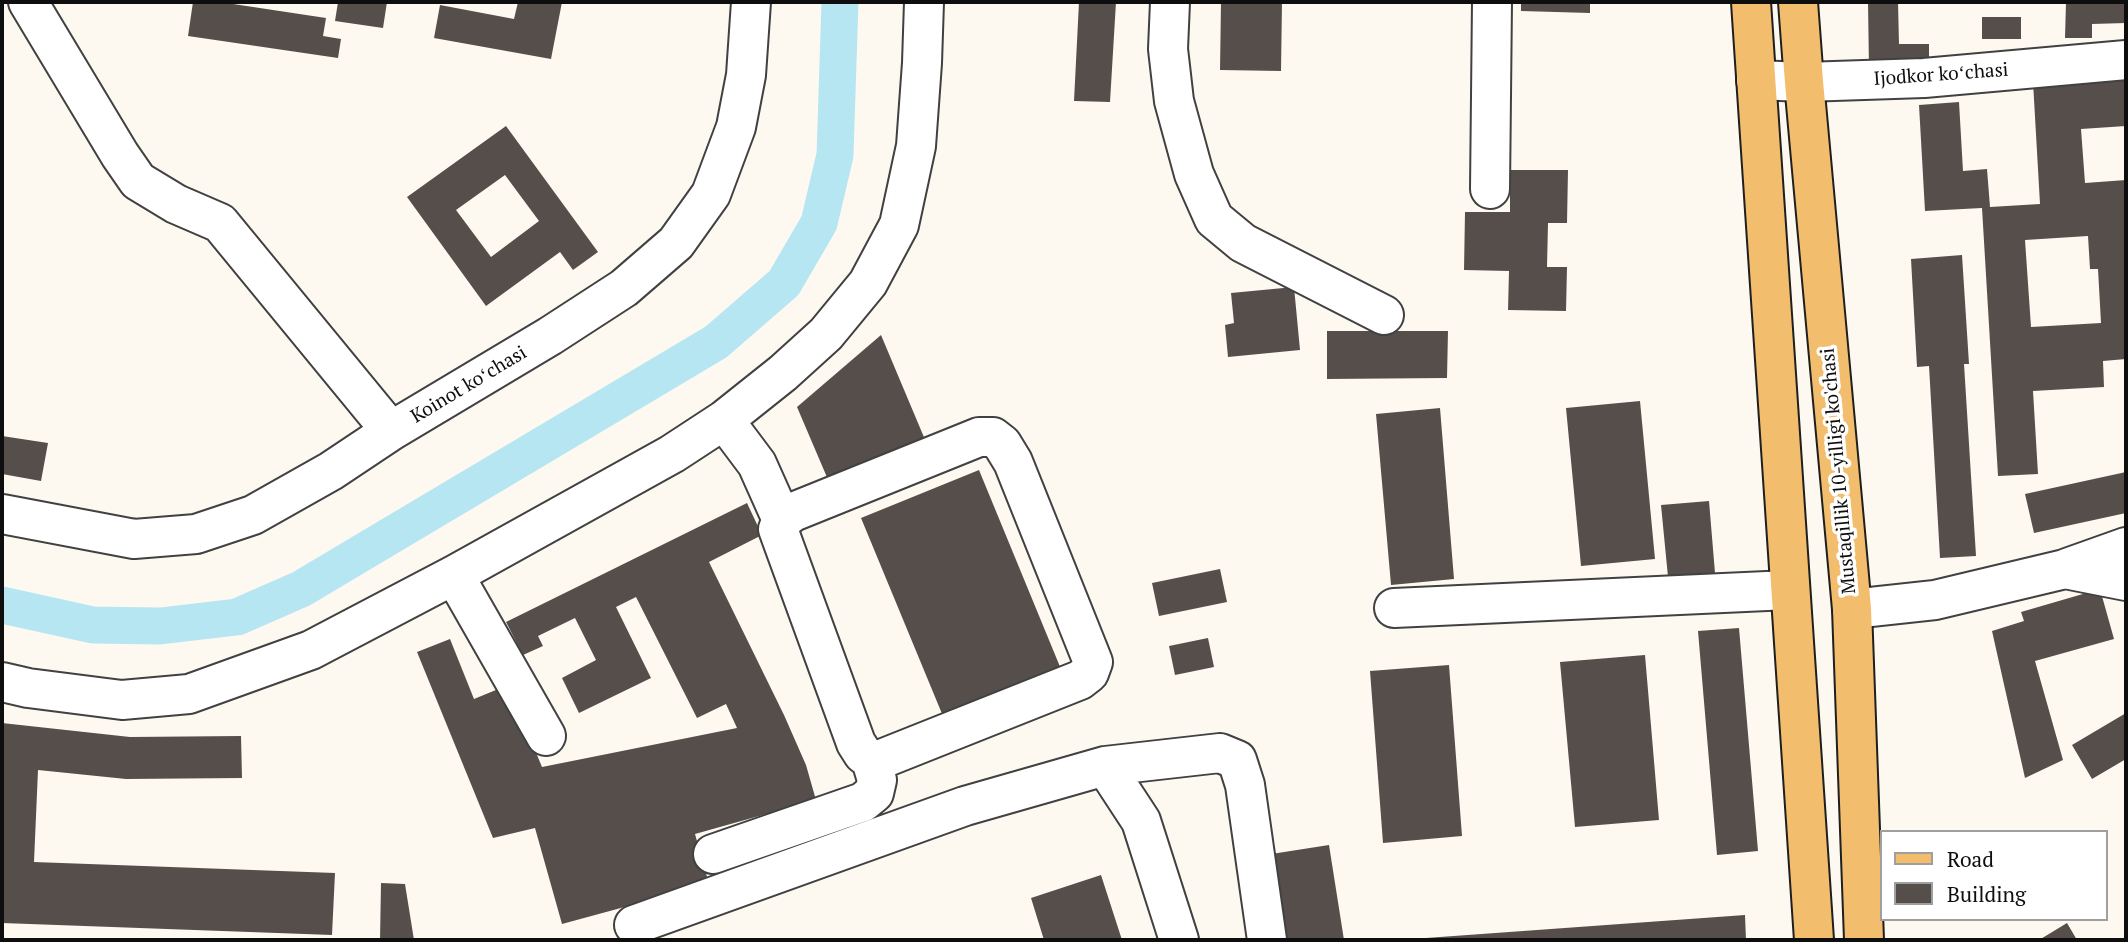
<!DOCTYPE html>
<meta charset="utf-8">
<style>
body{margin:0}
#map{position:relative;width:2128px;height:942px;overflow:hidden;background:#fef9f0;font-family:"PT Serif",serif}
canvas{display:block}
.frame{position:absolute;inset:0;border:4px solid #0e0e0e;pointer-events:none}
.legend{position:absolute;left:1880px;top:830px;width:228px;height:91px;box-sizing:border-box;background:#fff;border:2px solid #9f9f9f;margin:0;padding:9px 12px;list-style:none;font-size:21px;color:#0e0e0e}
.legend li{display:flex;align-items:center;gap:14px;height:35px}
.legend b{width:35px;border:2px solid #9f9f9f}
</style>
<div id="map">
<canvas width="2128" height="942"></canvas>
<div class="frame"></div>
<ul class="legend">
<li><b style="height:9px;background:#f2bd6c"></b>Road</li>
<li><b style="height:19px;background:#564e4b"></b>Building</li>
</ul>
</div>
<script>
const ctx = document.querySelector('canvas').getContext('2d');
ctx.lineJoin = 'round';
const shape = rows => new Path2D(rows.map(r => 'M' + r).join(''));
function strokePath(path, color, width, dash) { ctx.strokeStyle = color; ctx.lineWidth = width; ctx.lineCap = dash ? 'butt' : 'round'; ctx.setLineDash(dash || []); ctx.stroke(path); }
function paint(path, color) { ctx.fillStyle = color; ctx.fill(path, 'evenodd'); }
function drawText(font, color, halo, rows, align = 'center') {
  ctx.font = font + ' "PT Serif",serif'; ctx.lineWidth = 7; ctx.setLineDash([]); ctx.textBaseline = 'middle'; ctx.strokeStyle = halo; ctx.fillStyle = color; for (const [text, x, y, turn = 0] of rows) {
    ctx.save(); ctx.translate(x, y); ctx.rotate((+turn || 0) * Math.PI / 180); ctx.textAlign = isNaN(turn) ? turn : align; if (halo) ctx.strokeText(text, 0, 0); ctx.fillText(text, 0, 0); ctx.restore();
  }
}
strokePath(shape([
 [2,605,93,625,160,626,237,617,301,589,716,342,784,283,819,223,835,155,840,2]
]), '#b7e6f3', 37);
paint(shape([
 [193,2,220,2,326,18,323,36,341,39,338,58,188,36],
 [338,2,387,2,383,28,335,21],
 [518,2,562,2,551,59,434,38,440,5,514,19],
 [1079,2,1116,2,1110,102,1074,101],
 [1221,2,1282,2,1281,71,1220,70],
 [1521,2,1590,2,1590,13,1521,11],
 [1868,2,1898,2,1899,44,1929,44,1929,69,1869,69],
 [2066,2,2126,2,2126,23,2092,24,2092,38,2065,38],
 [1982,17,2021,17,2021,39,1982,39],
 [2126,76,2126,126,2081,129,2085,183,2126,180,2126,359,2103,361,2104,387,2033,391,2038,474,1998,476,1982,208,1925,211,1919,105,1959,102,1963,171,1987,169,1990,207,2040,204,2033,82],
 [2088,236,2090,269,2098,269,2101,323,2031,327,2025,240],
 [506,126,598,252,573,270,560,252,486,306,407,197],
 [505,175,539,221,491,257,456,210],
 [1510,170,1568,170,1567,223,1548,223,1547,267,1567,267,1566,311,1508,310,1509,271,1464,270,1465,212,1510,212],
 [1962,255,1969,364,1964,364,1976,556,1940,558,1929,366,1917,367,1911,259],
 [1294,287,1300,350,1228,357,1225,325,1234,323,1231,293],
 [1327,331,1448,331,1447,378,1327,379],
 [881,335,926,442,829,482,797,407],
 [1640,401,1655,559,1581,566,1566,408],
 [1440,408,1454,579,1391,585,1376,414],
 [2,436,48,443,41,481,2,474],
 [979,470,1063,674,945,721,861,518],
 [2126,472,2126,513,2034,533,2025,494],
 [1709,501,1715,573,1668,577,1661,505],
 [747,503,762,535,709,562,784,715,806,765,816,800,695,834,709,884,562,924,535,828,493,838,417,652,450,639,474,699,508,685,542,767,737,728,726,704,697,718,636,597,616,607,651,678,579,713,562,678,596,660,575,618,538,636,543,646,523,655,506,622],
 [1220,569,1227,602,1159,616,1152,583],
 [2100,589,2114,639,2035,661,2063,760,2025,778,1992,631,2024,621,2021,612],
 [1739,628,1758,851,1717,855,1698,631],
 [1208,638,1214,667,1175,675,1169,646],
 [1645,655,1659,820,1575,827,1560,662],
 [1449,665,1462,836,1383,843,1370,671],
 [2126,713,2126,759,2092,779,2072,745],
 [2,723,130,737,241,736,242,778,126,779,38,770,34,862,335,873,332,935,2,923],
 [1329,845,1344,940,1279,940,1265,855],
 [1101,875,1122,940,1044,940,1031,898],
 [381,883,405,884,414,940,380,940],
 [1745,915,1746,940,1426,940,1426,938],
 [2067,923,2077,940,2039,940]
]), '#564e4b');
const minor = shape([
 [28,2,120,155,138,181,176,204,220,223,391,431],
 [1170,2,1168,49,1174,101,1194,174,1214,219,1243,243,1384,315],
 [1756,80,1804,82,1924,78,2126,60],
 [1490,189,1492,2],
 [724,420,757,464,782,520],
 [979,437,993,437,1002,444,1013,462,1093,662,1089,673,1080,680,879,760,871,760,863,754,856,743,778,529,782,520,793,512,979,437],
 [2,514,134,539,196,534,253,515,331,471,391,431,550,336,624,288,676,243,711,194,736,127,746,75,751,2],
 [2067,568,2126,547],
 [454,575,546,736],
 [1394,608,1789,590],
 [1852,609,1935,600,2065,569,2126,581],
 [2,682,28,688,122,700,189,694,311,650,454,575,672,454,724,420,783,373,826,334,868,283,899,225,916,146,922,63,924,2],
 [1105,766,1141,821,1179,940],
 [713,854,863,802,874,793,877,780,871,760],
 [634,925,965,806,1105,766,1220,753,1237,760,1245,785,1267,940]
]);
const major = shape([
 [1751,2,1814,940],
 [1798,2,1804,82,1852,609,1864,940]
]);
strokePath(minor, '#414141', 42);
strokePath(major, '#1f1f1f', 42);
strokePath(minor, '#fff', 38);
strokePath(major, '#f2bd6c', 38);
drawText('19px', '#0e0e0e', '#fff', [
 ["Ijodkor koʻchasi",1941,75,-4],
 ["Koinot koʻchasi",469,385,-31],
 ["Mustaqillik 10-yilligi ko'chasi",1839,471,-95]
]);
</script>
